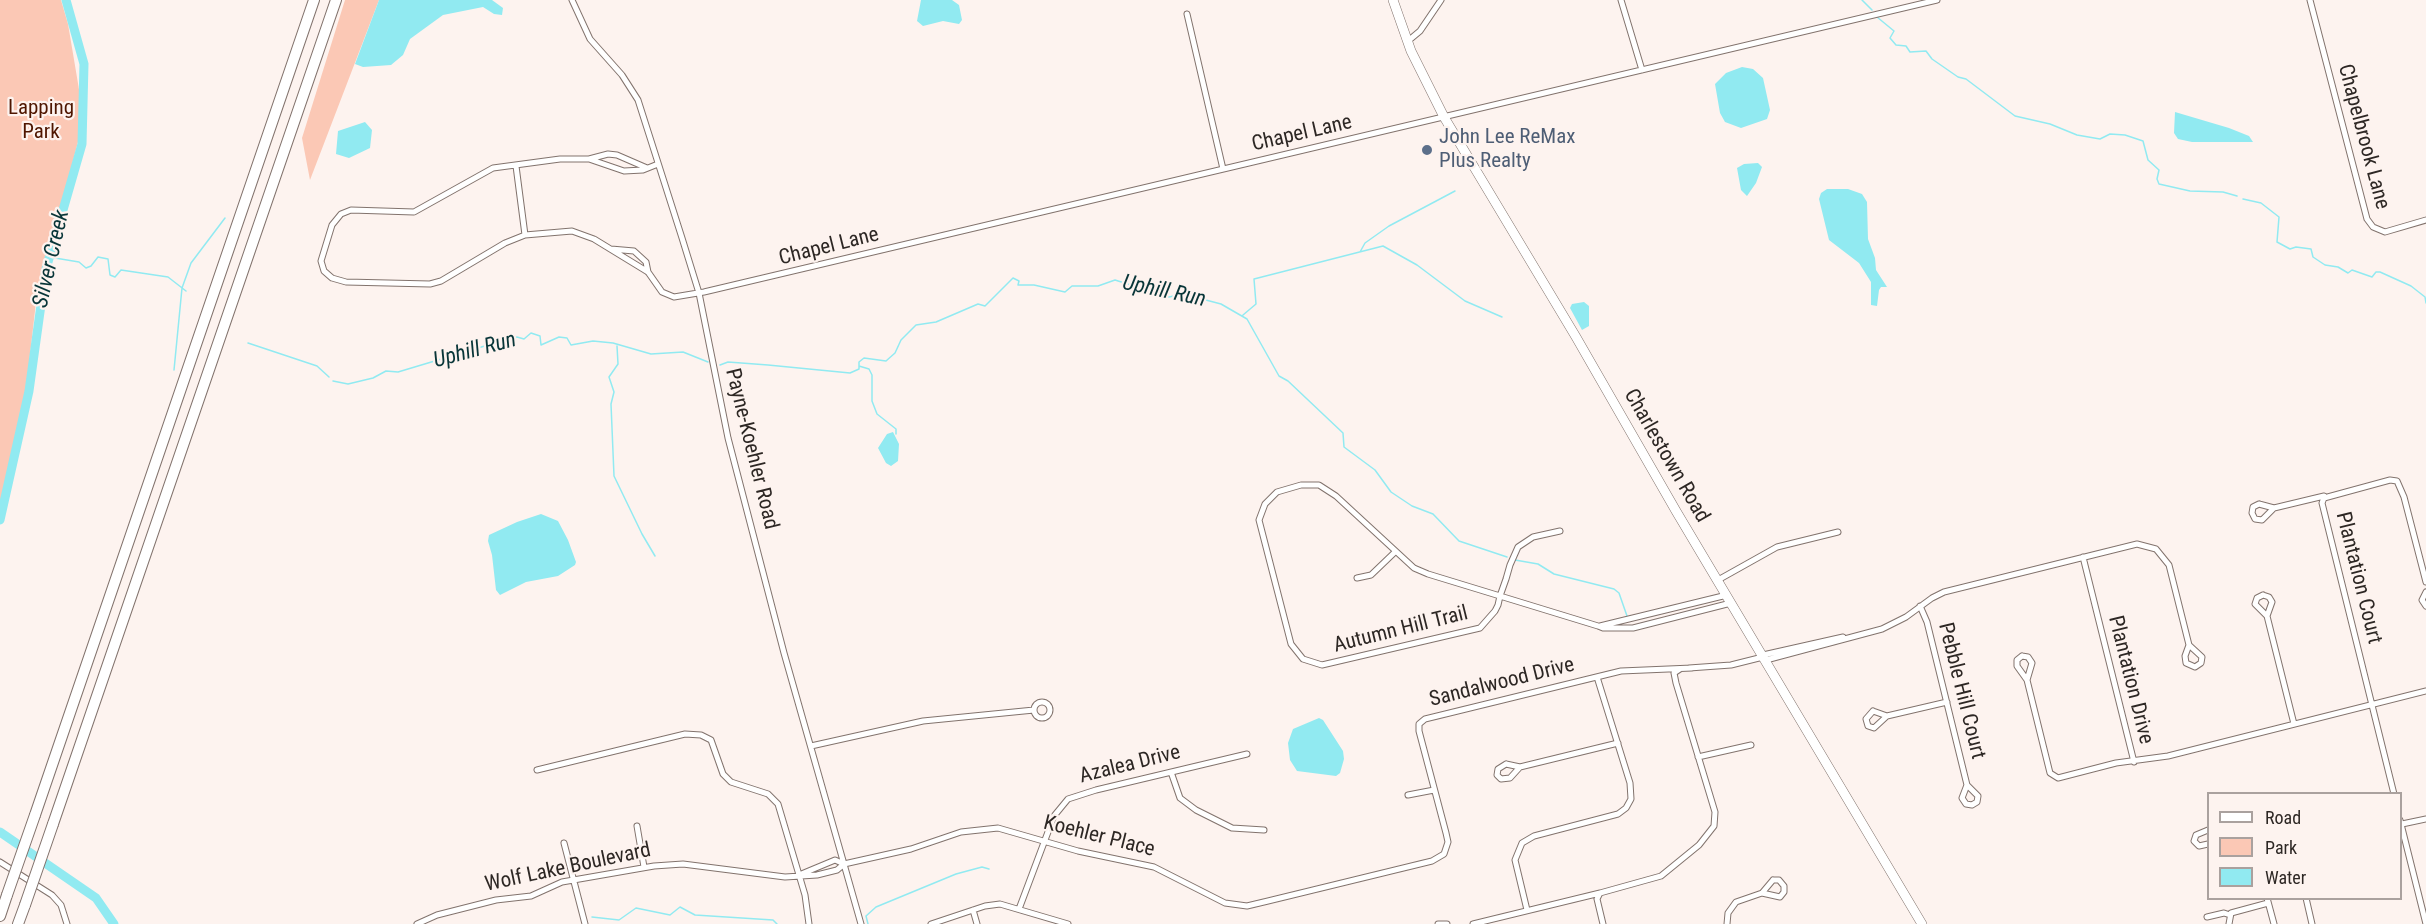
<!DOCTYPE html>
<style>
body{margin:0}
#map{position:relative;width:2426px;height:924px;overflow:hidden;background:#fdf3ef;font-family:"Roboto Condensed",sans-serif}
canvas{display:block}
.legend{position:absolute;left:2207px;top:792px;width:195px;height:108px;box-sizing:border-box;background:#fdf3ef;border:2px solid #aaa19e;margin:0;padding:8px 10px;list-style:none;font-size:18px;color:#2d2724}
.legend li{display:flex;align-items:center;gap:12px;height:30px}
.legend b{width:30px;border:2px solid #aaa19e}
</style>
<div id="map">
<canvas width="2426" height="924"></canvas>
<ul class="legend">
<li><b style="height:8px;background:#fff"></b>Road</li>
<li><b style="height:16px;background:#fbc8b5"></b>Park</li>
<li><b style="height:16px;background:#91eaf1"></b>Water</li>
</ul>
</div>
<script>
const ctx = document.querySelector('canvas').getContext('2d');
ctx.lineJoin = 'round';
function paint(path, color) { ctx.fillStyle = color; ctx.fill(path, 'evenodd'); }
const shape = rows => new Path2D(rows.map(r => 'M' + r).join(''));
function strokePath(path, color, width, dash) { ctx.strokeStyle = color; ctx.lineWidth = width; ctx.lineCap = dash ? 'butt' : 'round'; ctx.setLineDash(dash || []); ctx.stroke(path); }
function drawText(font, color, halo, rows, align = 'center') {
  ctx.font = font + ' "Roboto Condensed",sans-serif'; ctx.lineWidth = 4.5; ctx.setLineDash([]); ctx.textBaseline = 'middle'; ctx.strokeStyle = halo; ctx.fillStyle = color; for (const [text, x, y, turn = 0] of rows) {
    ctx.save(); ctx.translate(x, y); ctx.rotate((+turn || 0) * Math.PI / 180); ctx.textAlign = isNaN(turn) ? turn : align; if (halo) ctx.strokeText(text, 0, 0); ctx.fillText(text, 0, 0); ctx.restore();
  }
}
paint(shape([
 [0,0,61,0,68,24,84,119,36,302,25,399,0,504],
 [345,0,379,0,310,180,302,138]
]), '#fbc8b5');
paint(shape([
 [379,0,492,0,503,8,502,15,494,14,483,7,443,15,410,39,403,55,391,65,363,67,355,64],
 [921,0,952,0,959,5,962,20,959,24,943,21,923,26,917,21],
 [1742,67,1753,69,1763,78,1770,110,1767,119,1741,128,1725,122,1720,113,1715,84,1726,73],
 [2175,112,2229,128,2249,136,2253,142,2192,142,2178,139,2174,133],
 [365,122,372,130,370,148,349,158,336,154,338,131],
 [1758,163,1762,167,1756,183,1747,196,1741,190,1737,168,1744,164],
 [1827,189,1848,189,1862,194,1867,202,1868,239,1875,258,1876,270,1887,287,1881,287,1879,290,1877,306,1871,305,1871,282,1859,263,1829,240,1819,199,1821,193],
 [1584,302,1589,306,1589,326,1582,330,1570,308,1572,304],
 [893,432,899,444,898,461,891,466,886,463,878,448,887,434],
 [541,514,558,521,568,540,576,562,575,565,558,576,526,582,500,595,496,590,492,555,488,541,489,535,517,522],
 [1319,718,1323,720,1343,751,1344,759,1340,773,1336,776,1297,771,1290,760,1288,743,1293,729]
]), '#91eaf1');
strokePath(shape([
 [1862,0,1872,10],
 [1877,17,1894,31,1890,38,1896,45,1906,46,1910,52,1926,51,1932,59,1958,77,1966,79,2015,116,2050,124,2077,135,2100,139,2110,134,2125,135,2143,141,2148,160,2159,170,2157,179,2159,184,2190,191,2223,192,2237,196],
 [2243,199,2261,203,2279,217,2277,242,2290,249,2296,247,2311,249,2313,257,2325,265,2338,267,2348,273,2352,270,2372,277,2376,272,2380,272,2411,286,2425,297,2426,303],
 [1360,252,1365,243,1389,226,1455,191],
 [49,257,79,262,86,268,91,266,98,257,108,259,110,275,115,277,121,270,168,277,186,291],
 [1243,315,1256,304,1254,279,1383,246,1417,265,1465,301,1502,317],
 [248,343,317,366,329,377],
 [617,346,618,364,609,377,614,392,611,404,614,476,642,534,655,556],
 [720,365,728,362,768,365,850,373,859,369,859,362,864,358,886,361,895,353,901,340,916,325,936,322,978,304,985,306,1013,278,1019,281,1018,285,1034,285,1065,292,1072,286,1098,286,1115,280,1169,297,1183,294,1221,304,1247,319,1279,376,1288,381,1343,433,1344,447,1375,470,1391,492,1412,506,1433,514,1459,541,1507,557],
 [859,366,869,369,872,375,872,401,877,414,896,429,896,434],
 [174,370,182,288,191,263,225,218],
 [333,381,348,384,373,378,386,371,398,372,498,342,517,337,524,339,531,333,540,336,541,345,559,337,567,338,571,345,593,341,613,343,651,354,683,352,708,362],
 [1515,560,1538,564,1554,574,1614,589,1619,593,1627,616],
 [592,917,619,920,636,908,670,915,680,907,695,915,773,920,777,924],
 [868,924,866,916,876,907,956,874,982,867,989,869]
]), '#91eaf1', 1.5);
strokePath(shape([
 [0,520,29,391,46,269,82,144,84,64,66,0],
 [0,832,96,898,114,924]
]), '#91eaf1', 9);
const street = shape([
 [572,0,590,39,622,75,638,100,682,238,699,293,728,438,784,653,861,924],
 [1621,0,1642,70],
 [2310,0,2367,219,2373,227,2385,232,2426,220],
 [1187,14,1223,169],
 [1408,41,1420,31,1441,0],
 [589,159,608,154,617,155,647,168],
 [658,164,643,170,624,171,589,159,560,159,493,168,414,212,351,210,341,214,332,225,321,261,324,271,332,278,346,282,430,284,441,281,505,243,525,235,572,231,594,239,648,272,662,292,674,297,704,292,1937,0],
 [516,166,525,235],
 [611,249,634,251,646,262,648,272],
 [2259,504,2274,508,2262,520,2255,519,2252,513,2253,507,2259,504],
 [2274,508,2324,496],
 [1560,531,1533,537,1518,547,1510,565,1506,579,1500,596,1498,605,1495,611,1480,628,1322,665,1303,659,1291,644,1259,520,1265,504,1277,492,1301,485,1319,485,1336,496,1414,568,1428,574,1500,596,1598,626,1603,628,1633,628,1731,603],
 [2083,557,2134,762],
 [1357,578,1371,575,1395,552],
 [1718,580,1777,547,1838,532],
 [2426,592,2422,600,2426,606],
 [2263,595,2269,597,2272,602,2267,616,2255,604,2257,598,2263,595],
 [1920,606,1927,622,1967,785],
 [2267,616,2294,724],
 [1600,626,1727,595],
 [2189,645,2202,657,2201,663,2195,667,2186,663,2185,656,2189,645],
 [1763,655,1843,637],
 [2022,656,2028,657,2032,663,2027,680,2017,666,2017,660,2022,656],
 [1766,660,1882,629,1906,617,1932,598,1944,592,2137,544,2156,549,2169,565,2189,645],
 [1689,668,1731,665,1763,657],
 [2027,680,2050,773,2058,778,2116,763,2168,756,2426,691],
 '1034 710a8 8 0 1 1 16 0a8 8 0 1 1-16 0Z',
 [1873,711,1887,716,1874,728,1868,726,1866,719,1873,711],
 [1887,716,1947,702],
 [811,746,923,721,1034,710],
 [1698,757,1751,745],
 [1506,764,1520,767,1510,778,1501,779,1497,775,1498,769,1506,764],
 [1520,767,1618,743],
 [537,770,685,734,701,735,711,740,723,774,731,782,768,794,778,804,805,895,809,924],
 [1171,772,1180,798,1196,810,1232,828,1264,830],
 [1967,785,1978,796,1977,802,1972,805,1966,804,1962,798,1967,785],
 [2394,794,2322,503,2324,498,2390,480,2397,481,2404,497,2426,582],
 [1408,795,1434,790],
 [2400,820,2426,924],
 [2402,824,2426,819],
 [637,826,644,867],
 [2208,830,2196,835,2194,841,2199,846,2208,844],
 [564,843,585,924],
 [0,862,52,895,61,905,67,924],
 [844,864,911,849,961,832,998,828,1078,851,1154,867,1225,903,1247,906,1268,901,1432,861,1444,854,1448,842,1446,833,1419,731,1419,724,1425,719,1621,671,1692,668],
 [799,875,835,860,844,864],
 [1773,880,1779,880,1784,886,1784,892,1780,897,1762,893,1773,880],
 [2267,898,2274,924],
 [2306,898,2312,924],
 [1019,909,1054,816,1068,799,1096,790,1247,754],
 [973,910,977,924],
 [1527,910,1515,860,1522,843,1534,836,1618,814,1626,808,1631,799,1630,783,1597,677],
 [2207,917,2224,913,2230,915],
 [417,924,437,915,496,900,531,896,562,882,654,866,683,864,785,877,817,875,837,870,844,864],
 [931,924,985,906,1000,904,1068,924],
 [1438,924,1447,924],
 [1473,924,1600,893],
 [1603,924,1597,899,1600,893,1661,876,1699,845,1714,826,1715,812,1676,683,1674,673,1680,669],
 [1727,924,1728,913,1736,902,1762,893],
 [2229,924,2231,913,2268,903]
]);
const primary = shape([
 [1393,0,1411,51,1444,117,1576,337,1676,511,1922,924]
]);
const highway = shape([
 [35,815,314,0],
 [53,824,336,0],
 [0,916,7,895],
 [18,924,25,905]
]);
strokePath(street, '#82736d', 7);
strokePath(primary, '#82736d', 10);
strokePath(highway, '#82736d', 12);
strokePath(street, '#fff', 5);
strokePath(primary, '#fff', 9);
strokePath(highway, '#fff', 10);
const highwayBridge = shape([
 [7,895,35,815],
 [25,905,53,824]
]);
strokePath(highwayBridge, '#82736d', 12, []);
strokePath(highwayBridge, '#fff', 10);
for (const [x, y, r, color] of [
 [1427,150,6,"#5c6f8a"]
]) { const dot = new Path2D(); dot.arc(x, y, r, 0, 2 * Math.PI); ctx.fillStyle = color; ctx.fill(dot); strokePath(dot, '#fdf3ef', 2); }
drawText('21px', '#4f1600', '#fdf3ef', [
 ["Lapping",41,109],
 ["Park",41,133]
]);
drawText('21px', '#2d2724', '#fdf3ef', [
 ["Chapel Lane",1302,134,-13],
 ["Chapelbrook Lane",2363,137,75],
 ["Chapel Lane",829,247,-14],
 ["Payne-Koehler Road",751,449,76],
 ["Charlestown Road",1666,456,60],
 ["Plantation Court",2358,578,76],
 ["Autumn Hill Trail",1401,630,-14],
 ["Plantation Drive",2130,680,76],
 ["Sandalwood Drive",1502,683,-14],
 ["Pebble Hill Court",1961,691,76],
 ["Azalea Drive",1130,765,-14],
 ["Koehler Place",1099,837,14],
 ["Wolf Lake Boulevard",568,868,-12]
]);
drawText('21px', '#4e5e75', '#fdf3ef', [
 ["John Lee ReMax",1439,138],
 ["Plus Realty",1439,162]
], 'left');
drawText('italic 22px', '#083538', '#fdf3ef', [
 ["Silver Creek",52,259,-77],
 ["Uphill Run",1164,292,12],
 ["Uphill Run",475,351,-15]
]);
</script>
